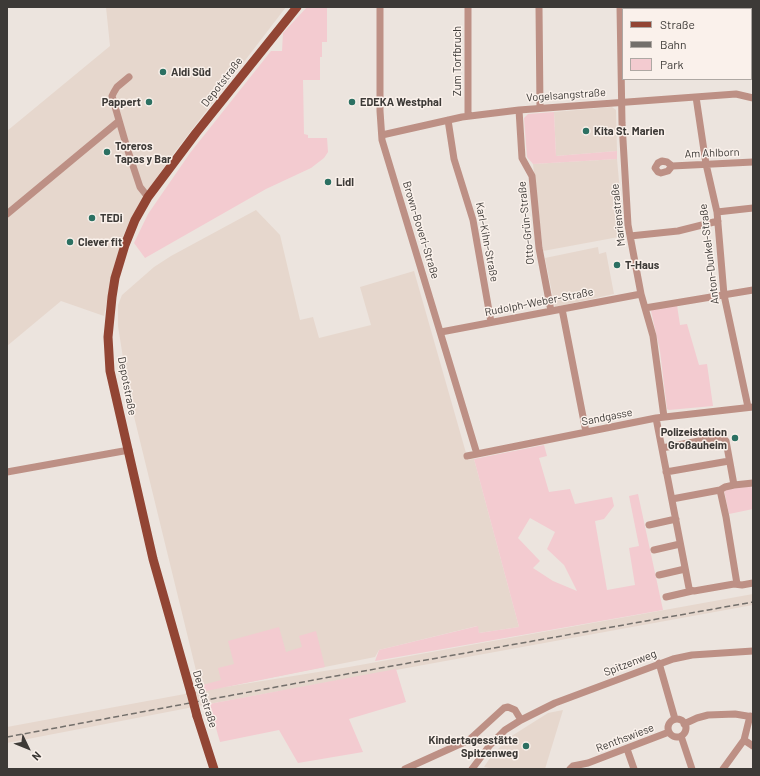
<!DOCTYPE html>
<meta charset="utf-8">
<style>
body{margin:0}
#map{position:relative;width:760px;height:776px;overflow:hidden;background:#ece4de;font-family:Barlow,sans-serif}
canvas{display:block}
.frame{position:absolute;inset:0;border:8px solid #3d3a37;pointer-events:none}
.legend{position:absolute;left:622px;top:8px;width:130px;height:72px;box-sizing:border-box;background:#faf1eb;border:1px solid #aea8a3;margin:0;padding:5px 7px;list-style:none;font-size:12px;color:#3d3a37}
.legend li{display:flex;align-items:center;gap:8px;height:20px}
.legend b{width:20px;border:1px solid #aea8a3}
.north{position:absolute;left:8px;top:728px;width:40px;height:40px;-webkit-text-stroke:3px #faf1eb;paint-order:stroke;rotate:133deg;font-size:11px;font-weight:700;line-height:16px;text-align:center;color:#3d3a37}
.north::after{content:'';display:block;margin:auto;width:14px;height:18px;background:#3d3a37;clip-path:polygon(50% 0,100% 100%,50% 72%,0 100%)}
</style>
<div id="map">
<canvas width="760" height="776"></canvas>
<div class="frame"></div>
<ul class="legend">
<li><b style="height:5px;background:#924534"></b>Straße</li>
<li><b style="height:5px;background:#736f6b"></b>Bahn</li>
<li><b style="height:11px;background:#f3cbd0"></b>Park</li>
</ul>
<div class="north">N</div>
</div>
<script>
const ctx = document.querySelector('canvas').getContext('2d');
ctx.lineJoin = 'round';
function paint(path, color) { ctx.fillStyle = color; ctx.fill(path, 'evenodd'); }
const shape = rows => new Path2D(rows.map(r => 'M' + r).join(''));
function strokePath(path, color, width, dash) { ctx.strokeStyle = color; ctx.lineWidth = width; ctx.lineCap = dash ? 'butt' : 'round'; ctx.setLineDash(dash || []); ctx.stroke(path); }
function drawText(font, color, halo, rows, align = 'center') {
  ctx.font = font + ' Barlow,sans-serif'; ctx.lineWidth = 3; ctx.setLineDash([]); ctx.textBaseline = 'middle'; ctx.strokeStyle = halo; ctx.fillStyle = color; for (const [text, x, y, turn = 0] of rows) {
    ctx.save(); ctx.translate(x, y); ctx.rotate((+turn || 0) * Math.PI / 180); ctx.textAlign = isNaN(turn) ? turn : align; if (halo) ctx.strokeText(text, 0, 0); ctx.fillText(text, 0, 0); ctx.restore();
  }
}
paint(shape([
 [106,7,286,7,171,157,140,202,123,236,113,269,104,316,61,301,7,346,7,131,110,46],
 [612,107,616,110,617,151,556,156,554,112],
 [617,159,624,236,543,251,533,164],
 [256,210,280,235,300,320,313,317,319,338,371,325,360,287,414,271,468,460,474,459,519,627,479,633,477,626,379,650,375,657,219,688,349,667,753,594,753,605,209,704,7,743,7,727,201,691,129,396,118,326,118,305,122,295,154,267,171,256],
 [598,247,599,254,606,252,614,294,555,307,545,258],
 [563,710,545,769,495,769,484,767,492,755,510,737,548,713]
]), '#e6d7cd');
paint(shape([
 [307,7,327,7,327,42,322,42,322,57,320,57,320,80,303,80,304,134,308,135,308,138,327,138,328,152,324,158,311,168,266,189,145,258,134,243,148,214,190,153,271,51,282,51,283,33],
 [554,112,556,156,617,151,617,159,533,164,527,157,524,118,528,114],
 [677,305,680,325,687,324,699,365,707,364,713,406,669,410,667,409,660,351,651,311,652,310],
 [544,445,547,456,539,458,549,492,570,489,575,504,612,497,614,506,604,519,595,521,607,590,635,585,629,548,639,546,629,496,638,494,663,610,375,661,379,650,478,626,479,633,519,627,474,459],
 [530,518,555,532,547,549,564,565,577,591,553,581,533,568,540,561,518,538],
 [751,485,753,495,753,509,729,514,724,490],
 [279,627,286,652,302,647,299,636,316,631,325,667,201,692,199,686,221,680,218,668,234,664,228,641],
 [396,669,406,702,349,719,363,752,298,763,279,730,220,742,209,704]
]), '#f3cbd0');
strokePath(shape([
 [380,7,380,111,382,140,477,454],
 [539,7,540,108],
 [620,7,622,123,628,225,641,294,653,336,664,417],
 [703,7,716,9],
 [751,16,753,17],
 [129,77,117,87,114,92,112,96,127,148,140,187,148,197],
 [696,97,706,164,717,212,724,295,748,407],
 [519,110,522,158,532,176,539,248,551,311],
 [468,116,468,7],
 [448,120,454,159,473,220,491,322],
 [382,135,462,117,519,110,736,94,753,98],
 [672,166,668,171,661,173,658,172,655,168,658,163,662,161,667,162,672,166,753,162],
 [717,212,753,208],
 [7,214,119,121],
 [630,236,678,231,718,221],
 [645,308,753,290],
 [562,309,586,432],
 [441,332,641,294],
 [656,418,689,588,690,590,694,591,734,584,742,585,753,583],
 [662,448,720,437,723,438,726,441,734,485],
 [467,456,656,418,753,407],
 [7,472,129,450],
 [666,472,729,461],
 [720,490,726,517,737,584],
 [672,499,720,490,725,487,734,485,753,483],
 [649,525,676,519],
 [654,550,680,544],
 [659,575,685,569],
 [666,597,692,591],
 [659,663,675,719],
 '668 728a9 9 0 1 1 18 0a9 9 0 1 1-18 0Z',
 [684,724,697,718,708,715,735,714,753,717],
 [681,736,692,769],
 [744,740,753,746],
 [627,749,634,769],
 [405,769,469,740,504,708,508,707,515,710,521,720],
 [472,769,490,745,505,730,521,720,555,703,673,659,692,655,753,651],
 [570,769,573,766,588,763,669,732],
 [723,769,744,740,750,716]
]), '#bd9085', 7);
strokePath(shape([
 [191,693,153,559,110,371,108,337,112,297,115,278,125,245,135,220,148,197,196,133,297,7],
 [197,716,214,769]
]), '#924534', 9);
strokePath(shape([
 [7,737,330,677,753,602]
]), '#736f6b', 1.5, [6, 3]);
strokePath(shape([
 [191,693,197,716]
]), '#924534', 9);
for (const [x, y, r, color] of [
 [163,72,4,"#2c7062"],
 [149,102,4,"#2c7062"],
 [352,102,4,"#2c7062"],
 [586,131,4,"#2c7062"],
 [107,152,4,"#2c7062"],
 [328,182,4,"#2c7062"],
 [92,218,4,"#2c7062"],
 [70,242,4,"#2c7062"],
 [617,265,4,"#2c7062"],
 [735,438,4,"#2c7062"],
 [526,746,4,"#2c7062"]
]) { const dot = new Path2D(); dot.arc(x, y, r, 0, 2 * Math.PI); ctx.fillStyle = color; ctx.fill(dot); strokePath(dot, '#faf1eb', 1.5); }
drawText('11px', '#3d3a37', '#faf1eb', [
 ["Zum Torfbruch",457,61,-90],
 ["Depotstraße",222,82,-52],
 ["Vogelsangstraße",566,95,-4],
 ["Am Ahlborn",712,153,-2],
 ["Marienstraße",618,215,-96],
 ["Otto-Grün-Straße",526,223,-96],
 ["Brown-Boveri-Straße",421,230,73],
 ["Karl-Kihn-Straße",487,242,79],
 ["Anton-Dunkel-Straße",709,254,-97],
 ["Rudolph-Weber-Straße",539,302,-11],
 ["Depotstraße",127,386,79],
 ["Sandgasse",607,417,-11],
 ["Spitzenweg",630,663,-21],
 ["Depotstraße",205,699,73],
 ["Renthswiese",625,738,-21]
]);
drawText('bold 11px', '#3d3a37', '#faf1eb', [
 ["Aldi Süd",171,72],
 ["Pappert",141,102,"right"],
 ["EDEKA Westphal",360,102],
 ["Kita St. Marien",594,131],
 ["Toreros",115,146],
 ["Tapas y Bar",115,159],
 ["Lidl",336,182],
 ["TEDi",100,218],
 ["Clever fit",78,242],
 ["T-Haus",625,265],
 ["Polizeistation",727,432,"right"],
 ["Großauheim",727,445,"right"],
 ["Kindertagesstätte",518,740,"right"],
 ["Spitzenweg",518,753,"right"]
], 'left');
</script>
